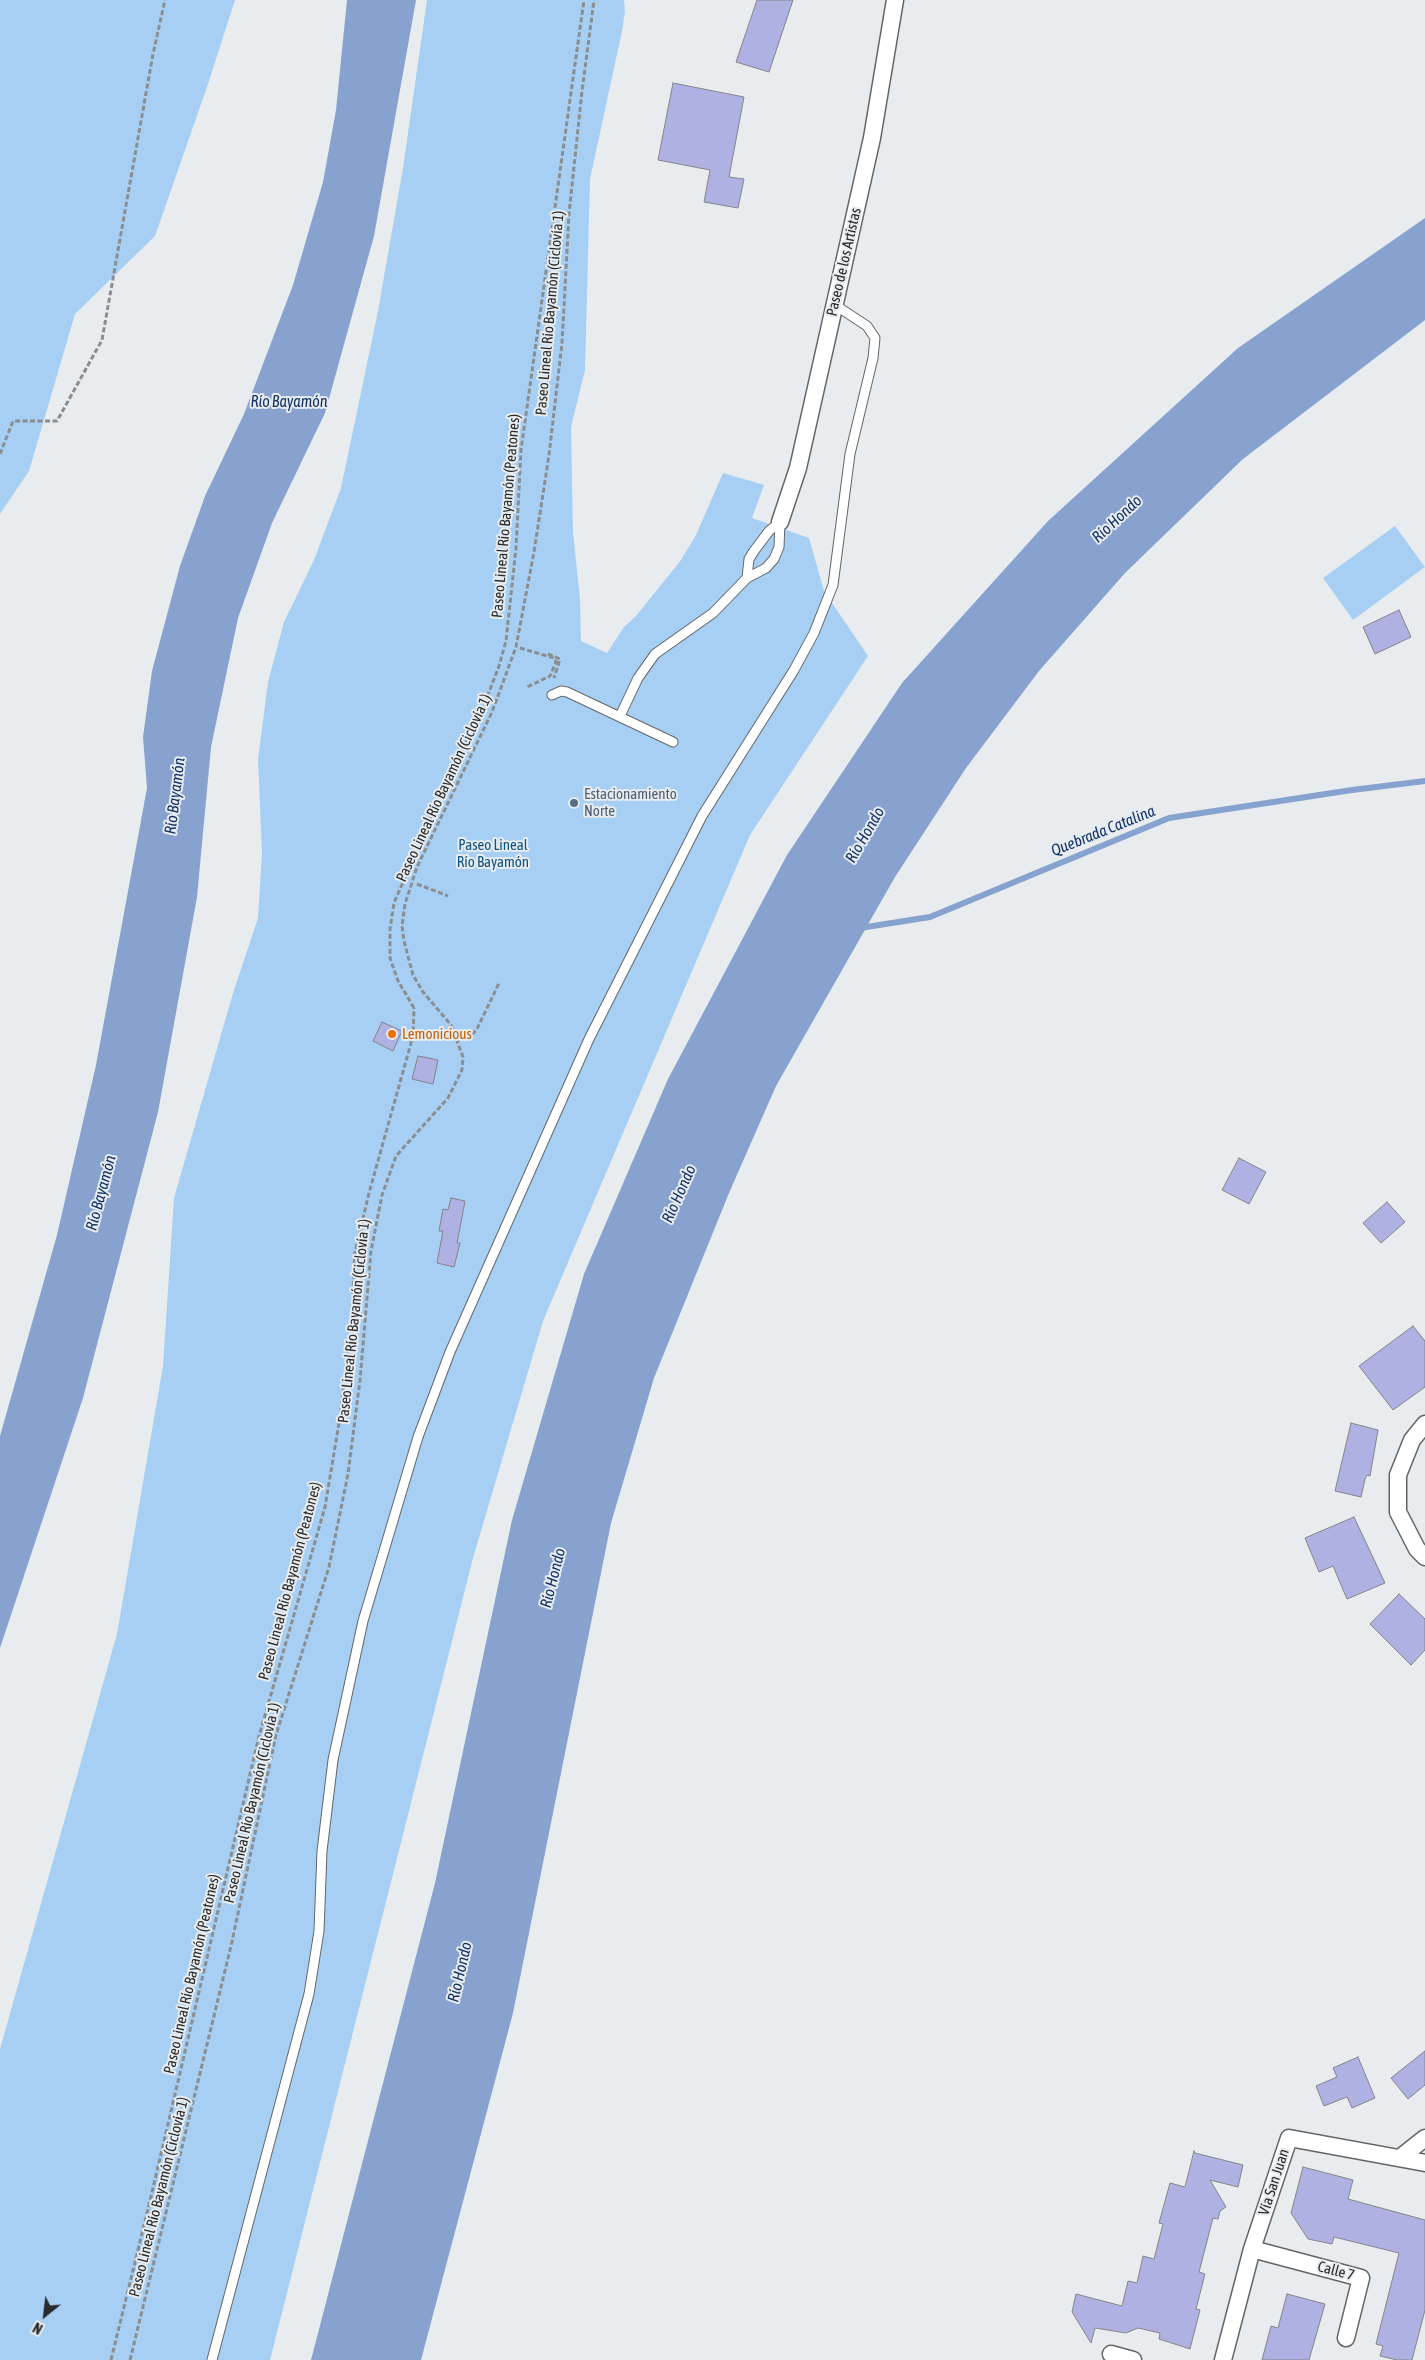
<!DOCTYPE html>
<meta charset="utf-8">
<style>
body{margin:0}
#map{position:relative;width:1425px;height:2360px;overflow:hidden;background:#e8ecef;font-family:"Asap Condensed",sans-serif}
canvas{display:block}
.north{position:absolute;left:20px;top:2290px;width:50px;height:50px;-webkit-text-stroke:4px #e8ecef;paint-order:stroke;rotate:209deg;font-size:14px;font-weight:700;line-height:20px;text-align:center;color:#282a2b}
.north::after{content:'';display:block;margin:auto;width:18px;height:22px;background:#282a2b;clip-path:polygon(50% 0,100% 100%,50% 72%,0 100%)}
</style>
<div id="map">
<canvas width="1425" height="2360"></canvas>
<div class="north">N</div>
</div>
<script>
const ctx = document.querySelector('canvas').getContext('2d');
ctx.lineJoin = 'round';
function paint(path, color) { ctx.fillStyle = color; ctx.fill(path, 'evenodd'); }
const shape = rows => new Path2D(rows.map(r => 'M' + r).join(''));
function strokePath(path, color, width, dash) { ctx.strokeStyle = color; ctx.lineWidth = width; ctx.lineCap = dash ? 'butt' : 'round'; ctx.setLineDash(dash || []); ctx.stroke(path); }
function drawText(font, color, halo, rows, align = 'center') {
  ctx.font = font + ' "Asap Condensed",sans-serif'; ctx.lineWidth = 4; ctx.setLineDash([]); ctx.textBaseline = 'middle'; ctx.strokeStyle = halo; ctx.fillStyle = color; for (const [text, x, y, turn = 0] of rows) {
    ctx.save(); ctx.translate(x, y); ctx.rotate((+turn || 0) * Math.PI / 180); ctx.textAlign = isNaN(turn) ? turn : align; if (halo) ctx.strokeText(text, 0, 0); ctx.fillText(text, 0, 0); ctx.restore();
  }
}
paint(shape([
 [0,0,235,0,207,87,155,236,75,314,29,471,0,514],
 [427,0,624,0,625,12,622,31,590,179,585,370,571,427,573,532,580,599,581,641,607,653,624,627,636,616,681,560,696,535,723,473,764,485,752,518,809,538,824,591,868,656,750,835,543,1321,473,1558,270,2360,0,2360,0,2049,117,1634,163,1366,174,1198,233,993,258,918,262,853,258,759,268,682,284,622,314,560,341,488,378,311,403,168],
 [1395,526,1425,567,1353,620,1323,578]
]), '#a7cff3');
paint(shape([
 [347,0,416,0,374,236,325,413,272,523,238,618,211,747,197,897,158,1112,83,1398,0,1648,0,1436,57,1235,96,1065,147,788,143,737,152,671,180,566,205,496,244,414,293,285,323,182,336,110],
 [1425,218,1425,320,1243,459,1125,573,1039,671,966,768,895,877,776,1086,729,1193,654,1378,611,1523,513,2013,421,2360,311,2360,435,1883,512,1520,584,1274,668,1079,787,855,902,683,1048,521,1238,348]
]), '#87a2ce');
strokePath(shape([
 [860,928,930,917,1169,818,1352,790,1425,781]
]), '#87a2ce', 6);
const building = shape([
 [757,0,793,0,769,72,736,62,757,0],
 [673,83,744,97,729,177,744,179,738,208,704,202,710,170,658,160,673,83],
 [1399,610,1411,637,1375,654,1363,627,1399,610],
 [382,1022,402,1031,393,1051,373,1041,382,1022],
 [418,1056,438,1060,433,1084,412,1079,418,1056],
 [1239,1158,1266,1172,1249,1204,1222,1190,1239,1158],
 [451,1198,465,1201,457,1243,460,1243,454,1267,437,1263,443,1231,439,1231,443,1209,448,1210,451,1198],
 [1387,1202,1405,1222,1381,1243,1363,1223,1387,1202],
 [1413,1326,1425,1341,1425,1387,1393,1410,1359,1366,1413,1326],
 [1351,1423,1378,1430,1370,1476,1367,1475,1365,1479,1361,1497,1335,1491,1351,1423],
 [1354,1517,1385,1583,1347,1599,1333,1566,1319,1572,1305,1538,1354,1517],
 [1399,1594,1425,1619,1425,1650,1411,1665,1370,1624,1399,1594],
 [1425,2051,1425,2085,1408,2099,1391,2078,1425,2051],
 [1358,2057,1375,2098,1352,2108,1347,2097,1324,2106,1316,2086,1337,2077,1333,2068,1358,2057],
 [1194,2151,1195,2153,1243,2165,1238,2187,1210,2180,1226,2207,1220,2211,1218,2219,1213,2218,1199,2272,1205,2274,1196,2309,1200,2310,1190,2349,1159,2339,1160,2333,1138,2328,1126,2333,1095,2328,1091,2343,1072,2312,1076,2294,1122,2306,1128,2281,1137,2283,1143,2256,1154,2259,1163,2224,1159,2223,1170,2183,1185,2187,1194,2151],
 [1303,2167,1353,2180,1348,2199,1425,2220,1425,2310,1412,2360,1397,2360,1380,2356,1383,2346,1376,2344,1399,2253,1334,2237,1332,2244,1308,2239,1291,2213,1303,2167],
 [1287,2294,1325,2304,1309,2360,1262,2360,1271,2326,1278,2328,1287,2294]
]);
paint(building, '#b0b1e3');
strokePath(building, '#848488', 1);
const lane = shape([
 [747,578,749,559,754,551,769,531,780,522],
 [552,695,561,691,567,692,673,742],
 [620,716,638,678,655,654,713,613,747,578,766,568,774,559,779,547,780,522],
 [212,2360,309,1994,319,1931,322,1851,333,1760,363,1621,418,1437,450,1352,589,1039,702,816,794,670,814,633,833,585,850,454,873,358,875,338,867,326,835,305]
]);
const street = shape([
 [780,522,798,468,872,138,895,0],
 [1425,1424,1412,1440,1398,1475,1398,1512,1417,1549,1425,1557],
 [1401,2157,1425,2138],
 [1252,2249,1361,2278,1346,2338],
 [1111,2354,1133,2360],
 [1223,2360,1252,2249,1289,2138,1425,2163]
]);
strokePath(lane, '#636669', 11);
strokePath(street, '#636669', 19);
strokePath(shape([
 [0,454,13,421,57,421,102,340,153,54,165,0],
 [520,648,554,658,556,662,550,676,527,687],
 [548,654,560,659,554,678],
 [417,884,448,896],
 [414,1008,398,981,390,958,390,929,394,903,448,778,483,708,499,666,506,641,516,548,521,450,584,0],
 [467,1040,477,1029,499,983],
 [111,2360,149,2205,259,1736,325,1507,340,1417,351,1326,355,1252,369,1193,413,1036,414,1008],
 [130,2360,231,1946,276,1735,329,1567,348,1474,360,1380,371,1251,382,1195,396,1156,448,1098,462,1070,463,1057,451,1025,423,992,413,975,404,941,402,926,405,904,417,867,492,712,516,647,534,552,549,455,562,343,569,214,582,91,594,0]
]), '#8b8e90', 3, [5, 2.5]);
strokePath(lane, '#fff', 9);
strokePath(street, '#fff', 16);
for (const [x, y, r, color] of [
 [574,803,5,"#5c6f8a"],
 [392,1034,5,"#e8710a"]
]) { const dot = new Path2D(); dot.arc(x, y, r, 0, 2 * Math.PI); ctx.fillStyle = color; ctx.fill(dot); strokePath(dot, '#e8ecef', 2); }
drawText('15px', '#282a2b', '#e8ecef', [
 ["Paseo de los Artistas",844,262,-77],
 ["Paseo Lineal Río Bayamón (Ciclovía 1)",550,313,-85],
 ["Paseo Lineal Río Bayamón (Peatones)",506,516,-85],
 ["Paseo Lineal Río Bayamón (Ciclovía 1)",444,788,-65],
 ["Paseo Lineal Río Bayamón (Ciclovía 1)",354,1321,-84],
 ["Paseo Lineal Río Bayamón (Peatones)",290,1581,-75],
 ["Paseo Lineal Río Bayamón (Ciclovía 1)",252,1803,-77],
 ["Paseo Lineal Río Bayamón (Peatones)",192,1974,-77],
 ["Vía San Juan",1274,2182,-72],
 ["Paseo Lineal Río Bayamón (Ciclovía 1)",159,2197,-76],
 ["Calle 7",1336,2271,15]
]);
drawText('15px', '#4e5e75', '#e8ecef', [
 ["Estacionamiento",584,794],
 ["Norte",584,811]
], 'left');
drawText('15px', '#0d5383', '#e8ecef', [
 ["Paseo Lineal",493,845],
 ["Río Bayamón",493,862]
]);
drawText('15px', '#c56008', '#e8ecef', [
 ["Lemonicious",402,1034]
], 'left');
drawText('italic 16px', '#123268', '#e8ecef', [
 ["Río Bayamón",289,402],
 ["Río Hondo",1117,519,-43],
 ["Río Bayamón",175,796,-83],
 ["Quebrada Catalina",1103,831,-22],
 ["Río Hondo",865,835,-60],
 ["Río Bayamón",101,1193,-75],
 ["Río Hondo",679,1194,-66],
 ["Río Hondo",553,1578,-76],
 ["Río Hondo",460,1972,-77]
]);
</script>
